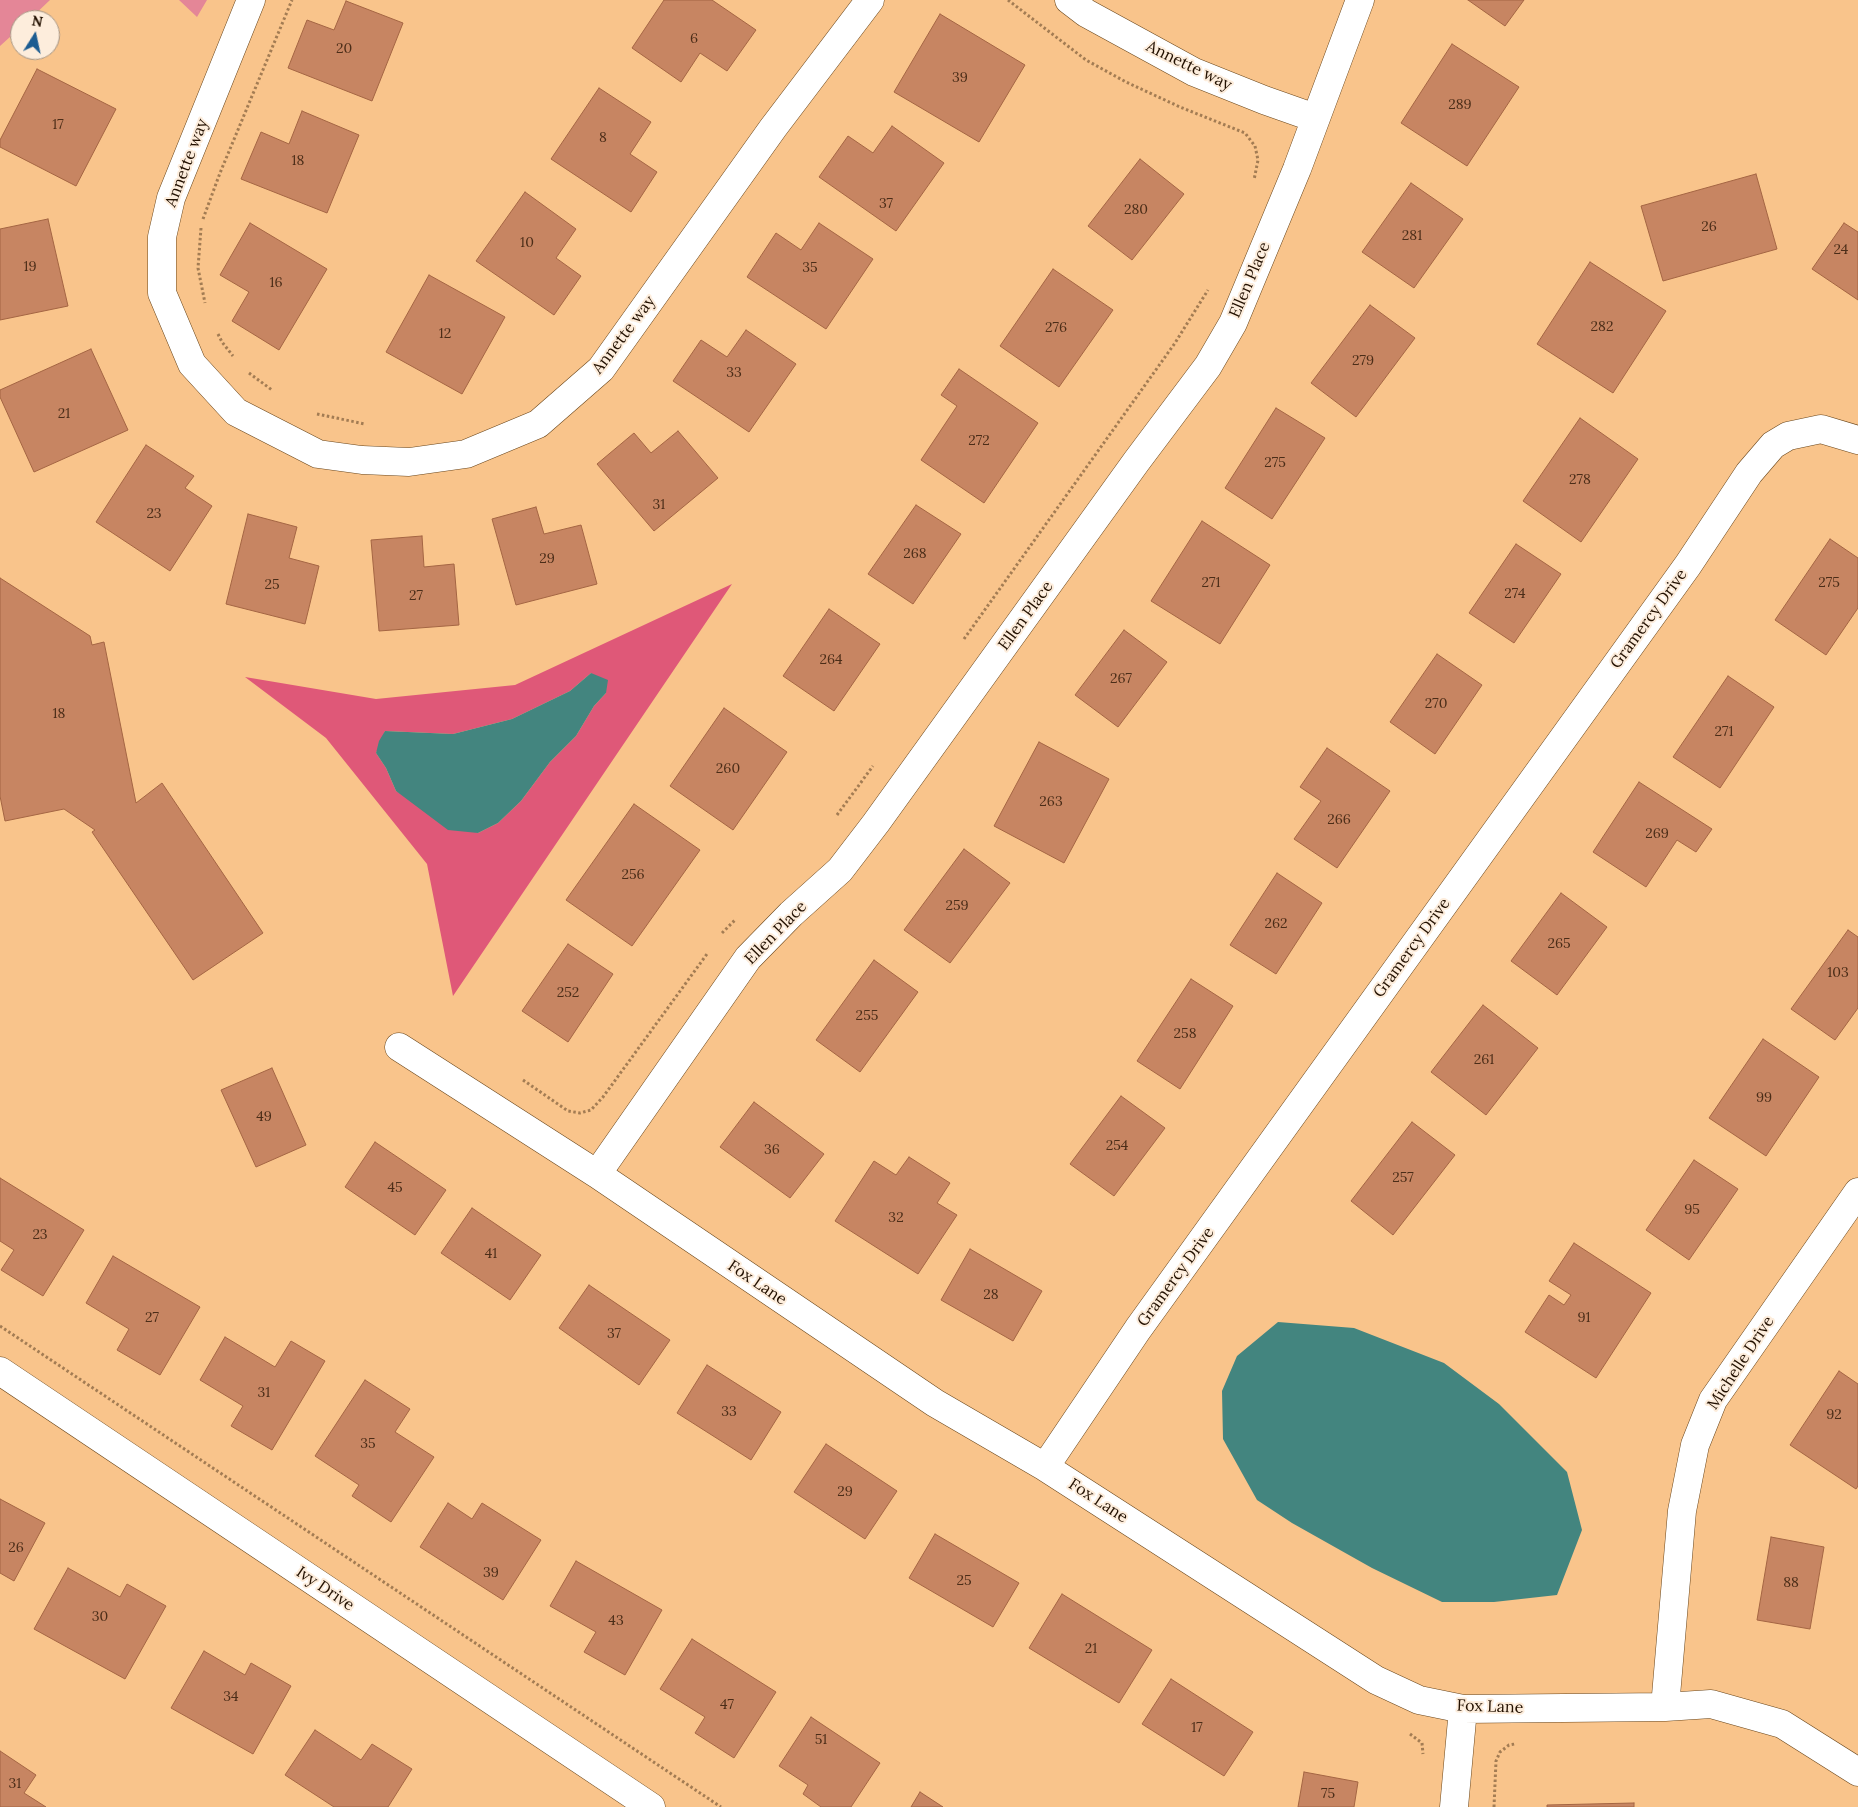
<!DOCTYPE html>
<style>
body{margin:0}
#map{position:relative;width:1858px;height:1807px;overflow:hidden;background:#f9c48b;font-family:Lora,serif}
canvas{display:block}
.north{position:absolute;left:10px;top:10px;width:50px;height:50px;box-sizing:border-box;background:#fdeddc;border:1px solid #a59584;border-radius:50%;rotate:10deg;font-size:14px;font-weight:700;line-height:20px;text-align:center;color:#221000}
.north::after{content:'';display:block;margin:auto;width:18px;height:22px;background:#1c5c91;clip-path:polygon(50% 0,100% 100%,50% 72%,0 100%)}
</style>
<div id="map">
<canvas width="1858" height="1807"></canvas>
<div class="north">N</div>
</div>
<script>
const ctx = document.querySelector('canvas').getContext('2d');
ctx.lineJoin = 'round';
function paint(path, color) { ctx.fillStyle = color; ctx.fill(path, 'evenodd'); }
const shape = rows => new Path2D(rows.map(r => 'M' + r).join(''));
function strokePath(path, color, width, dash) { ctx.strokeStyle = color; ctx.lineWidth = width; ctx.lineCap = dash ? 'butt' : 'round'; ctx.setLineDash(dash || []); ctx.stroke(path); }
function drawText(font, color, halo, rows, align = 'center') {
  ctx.font = font + ' Lora,serif'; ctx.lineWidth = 4; ctx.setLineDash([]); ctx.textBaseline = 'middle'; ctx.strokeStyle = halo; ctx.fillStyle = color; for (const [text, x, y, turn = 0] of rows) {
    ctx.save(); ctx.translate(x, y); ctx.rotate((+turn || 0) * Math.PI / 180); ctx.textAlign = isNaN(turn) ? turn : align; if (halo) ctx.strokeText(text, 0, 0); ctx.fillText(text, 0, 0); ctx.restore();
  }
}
paint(shape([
 [0,0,50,0,29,20,20,20,20,28,0,46],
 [179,0,207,0,197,17]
]), '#e48697');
paint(shape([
 [732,584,453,996,427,864,326,738,245,677,376,699,515,685],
 [591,673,606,693,594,706,576,736,550,762,521,801,498,823,478,833,396,791,386,768,376,753,385,731,453,734,512,719,570,691]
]), '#df5878');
paint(shape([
 [591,673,608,680,606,693,594,706,576,736,550,762,521,801,498,823,478,833,448,830,396,791,386,768,376,753,379,741,385,731,453,734,512,719,570,691],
 [1278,1322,1354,1328,1444,1363,1499,1404,1567,1472,1582,1530,1557,1595,1494,1602,1442,1602,1372,1568,1292,1523,1257,1500,1223,1439,1222,1391,1237,1356]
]), '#43857f');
const building = shape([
 [664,0,712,0,756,30,727,71,700,53,681,82,632,48,664,0],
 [1468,0,1524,0,1505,26,1468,0],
 [346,1,403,23,372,101,288,68,307,20,334,30,346,1],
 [940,14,1025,65,979,142,894,92,940,14],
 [1452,44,1519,87,1467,166,1401,123,1452,44],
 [37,69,116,109,76,186,0,147,0,140,37,69],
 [599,88,651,122,630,154,657,172,631,212,551,159,599,88],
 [302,111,359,135,327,213,241,179,261,132,289,144,302,111],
 [892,126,944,163,896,231,819,177,848,136,873,153,892,126],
 [1140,159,1184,194,1132,260,1088,226,1140,159],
 [1756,174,1777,249,1663,281,1641,206,1756,174],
 [1411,183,1463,219,1414,288,1362,252,1411,183],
 [525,192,576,229,556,258,581,276,554,315,476,261,525,192],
 [48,219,68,306,0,320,0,229,48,219],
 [250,223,327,269,279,350,232,321,249,292,220,275,250,223],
 [819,223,873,259,826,329,747,277,776,233,801,250,819,223],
 [1844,223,1858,232,1858,300,1812,269,1844,223],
 [1590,262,1666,311,1613,393,1537,344,1590,262],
 [1053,269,1113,310,1059,387,1000,346,1053,269],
 [429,275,505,317,462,394,386,352,429,275],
 [1370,305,1415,338,1356,417,1311,383,1370,305],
 [746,330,796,364,749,432,673,381,701,340,727,357,746,330],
 [91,349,128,430,34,472,0,397,0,390,91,349],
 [959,369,1038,423,984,503,921,460,957,406,941,395,959,369],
 [1276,408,1325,438,1272,519,1225,488,1276,408],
 [1580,418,1638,459,1581,542,1523,501,1580,418],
 [678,431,718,478,654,531,597,464,634,433,651,453,678,431],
 [146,445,194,476,185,488,212,506,170,571,96,522,146,445],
 [916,505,961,534,913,604,868,574,916,505],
 [536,507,544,534,581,525,597,584,516,605,492,519,536,507],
 [248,514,297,527,289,558,319,566,305,624,226,604,248,514],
 [1202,521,1270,565,1220,644,1151,601,1202,521],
 [422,536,424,567,454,564,459,625,379,631,371,540,422,536],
 [1830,539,1858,558,1858,608,1826,655,1775,620,1830,539],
 [1516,544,1561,574,1514,643,1469,613,1516,544],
 [0,578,90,636,92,645,104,642,136,803,162,783,263,933,193,980,92,832,95,830,64,809,5,821,0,796,0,578],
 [829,609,880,644,834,711,783,676,829,609],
 [1124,630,1167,662,1118,727,1075,695,1124,630],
 [1437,654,1482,685,1435,754,1390,722,1437,654],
 [1728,676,1774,707,1720,788,1673,757,1728,676],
 [724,708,787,752,733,830,670,786,724,708],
 [1039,742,1109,779,1064,863,994,826,1039,742],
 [1327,748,1390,791,1337,868,1294,839,1321,801,1300,787,1327,748],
 [1639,782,1712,829,1696,852,1677,840,1646,887,1593,852,1639,782],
 [634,804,700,850,632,946,566,900,634,804],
 [964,849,1010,883,950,963,904,930,964,849],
 [1277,873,1322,903,1276,974,1230,945,1277,873],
 [1561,893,1607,927,1557,995,1511,961,1561,893],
 [1848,930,1858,937,1858,1008,1835,1040,1791,1009,1848,930],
 [568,944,613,974,568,1042,522,1011,568,944],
 [874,960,918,992,860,1072,816,1040,874,960],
 [1191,979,1233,1006,1180,1089,1137,1061,1191,979],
 [1483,1005,1538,1048,1486,1115,1431,1072,1483,1005],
 [1763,1039,1819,1077,1766,1156,1709,1118,1763,1039],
 [272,1068,306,1145,256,1167,221,1090,272,1068],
 [1121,1096,1165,1128,1114,1196,1070,1164,1121,1096],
 [754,1102,824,1154,790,1198,720,1147,754,1102],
 [1412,1122,1455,1155,1393,1235,1351,1201,1412,1122],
 [375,1142,446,1190,415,1235,345,1187,375,1142],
 [909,1157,950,1183,937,1203,957,1215,918,1274,835,1221,874,1161,896,1175,909,1157],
 [1694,1160,1738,1189,1689,1260,1646,1230,1694,1160],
 [0,1178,84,1230,43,1296,1,1270,14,1250,0,1241,0,1178],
 [472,1208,541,1255,510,1300,441,1253,472,1208],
 [1574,1243,1651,1293,1596,1378,1525,1332,1549,1295,1564,1305,1571,1295,1549,1281,1574,1243],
 [970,1249,1042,1291,1013,1341,941,1300,970,1249],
 [113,1256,200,1307,160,1375,117,1350,129,1329,86,1303,113,1256],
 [589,1285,670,1340,639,1385,559,1328,589,1285],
 [225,1337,275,1367,291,1341,325,1361,272,1450,231,1426,243,1406,200,1380,225,1337],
 [707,1365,781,1412,751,1460,677,1413,707,1365],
 [1839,1371,1858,1384,1858,1486,1856,1489,1790,1445,1839,1371],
 [365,1380,410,1409,395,1432,434,1457,391,1522,352,1496,359,1485,315,1456,365,1380],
 [826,1444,897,1491,865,1539,794,1492,826,1444],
 [0,1499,45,1523,14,1581,0,1573,0,1499],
 [448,1503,472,1519,482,1503,541,1540,503,1600,420,1547,448,1503],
 [935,1534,1019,1583,993,1627,909,1578,935,1534],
 [1771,1537,1824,1547,1810,1629,1757,1620,1771,1537],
 [576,1561,662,1610,625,1675,584,1652,596,1632,550,1606,576,1561],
 [68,1568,120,1597,127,1584,166,1606,125,1679,34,1629,68,1568],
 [1062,1594,1152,1650,1119,1703,1029,1648,1062,1594],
 [692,1639,776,1692,734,1758,695,1733,705,1717,660,1689,692,1639],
 [204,1651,245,1675,251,1663,291,1686,253,1754,171,1708,204,1651],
 [1171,1679,1253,1732,1224,1776,1142,1724,1171,1679],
 [811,1717,880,1763,851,1807,821,1807,803,1794,808,1785,779,1766,811,1717],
 [315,1730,361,1760,372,1744,412,1769,388,1807,334,1807,285,1775,315,1730],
 [0,1751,36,1775,24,1793,46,1807,0,1807,0,1751],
 [1304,1772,1358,1782,1354,1807,1298,1807,1304,1772],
 [920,1792,943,1807,911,1807,920,1792],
 [1634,1803,1634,1807,1547,1807,1547,1805,1634,1803]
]);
paint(building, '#c78562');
strokePath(building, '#a46543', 1);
const street = shape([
 [251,0,171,198,162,237,162,293,192,364,236,412,318,454,362,460,409,462,466,454,538,424,601,369,773,128,870,0],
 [1069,0,1086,13,1194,72,1264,100,1315,118],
 [399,1047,597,1174,935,1403,1045,1467,1376,1680,1419,1700,1463,1709,1665,1707,1711,1704,1782,1724,1858,1772],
 [597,1174,748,958,791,914,840,870,876,823,1136,462,1208,366,1233,323,1297,169,1360,0],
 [0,1371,651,1807],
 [1045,1467,1138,1329,1688,565,1749,473,1773,445,1788,436,1821,429,1858,440],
 [1665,1707,1682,1511,1695,1445,1713,1400,1858,1192],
 [1454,1807,1463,1709]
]);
strokePath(street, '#6a461b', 29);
strokePath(shape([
 [1008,0,1086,60,1126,82,1180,107,1245,133,1255,146,1258,160,1254,180],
 [203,219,220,173,292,0],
 [201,228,198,268,205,303],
 [218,334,222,342,233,356],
 [249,373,272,390],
 [317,414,365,424],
 [964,639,1175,343,1208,290],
 [837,815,873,766],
 [722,933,735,920],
 [523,1080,568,1111,580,1113,591,1110,603,1097,707,954],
 [0,1326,721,1807],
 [1410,1734,1422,1743,1423,1754],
 [1494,1807,1496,1761,1500,1752,1509,1745,1515,1744]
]), '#a37c53', 3, [2.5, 2.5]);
strokePath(street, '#fff', 28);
drawText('14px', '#4b2d18', null, [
 ["6",694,39],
 ["20",344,49],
 ["39",960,78],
 ["289",1460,105],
 ["17",58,125],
 ["8",603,138],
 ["18",298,161],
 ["37",886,204],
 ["280",1136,210],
 ["26",1709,227],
 ["281",1412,236],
 ["10",527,243],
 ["24",1841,250],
 ["19",30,267],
 ["35",810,268],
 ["16",276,283],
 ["282",1602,327],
 ["276",1056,328],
 ["12",445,334],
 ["279",1363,361],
 ["33",734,373],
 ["21",64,414],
 ["272",979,441],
 ["275",1275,463],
 ["278",1580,480],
 ["31",659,505],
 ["23",154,514],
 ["268",915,554],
 ["29",547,559],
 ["271",1211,583],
 ["275",1829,583],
 ["25",272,585],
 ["274",1515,594],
 ["27",416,596],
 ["264",831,660],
 ["267",1121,679],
 ["270",1436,704],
 ["18",59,714],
 ["271",1724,732],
 ["260",728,769],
 ["263",1051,802],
 ["266",1339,820],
 ["269",1657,834],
 ["256",633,875],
 ["259",957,906],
 ["262",1276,924],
 ["265",1559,944],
 ["103",1838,973],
 ["252",568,993],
 ["255",867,1016],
 ["258",1185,1034],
 ["261",1484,1060],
 ["99",1764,1098],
 ["49",264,1117],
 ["254",1117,1146],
 ["36",772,1150],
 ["257",1403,1178],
 ["45",395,1188],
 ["95",1692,1210],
 ["32",896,1218],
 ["23",40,1235],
 ["41",491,1254],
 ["28",991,1295],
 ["27",152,1318],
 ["91",1584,1318],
 ["37",614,1334],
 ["31",264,1393],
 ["33",729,1412],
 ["92",1834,1415],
 ["35",368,1444],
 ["29",845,1492],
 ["26",16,1548],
 ["39",491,1573],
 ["25",964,1581],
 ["88",1791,1583],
 ["30",100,1617],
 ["43",616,1621],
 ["21",1091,1649],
 ["34",231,1697],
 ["47",727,1705],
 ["17",1197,1728],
 ["51",821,1740],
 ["31",15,1784],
 ["75",1328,1794]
]);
drawText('16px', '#221000', '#fdeddc', [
 ["Annette way",1189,66,26],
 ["Annette way",187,163,-69],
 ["Ellen Place",1250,280,-67],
 ["Annette way",624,335,-53],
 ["Ellen Place",1026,616,-54],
 ["Gramercy Drive",1649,619,-54],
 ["Ellen Place",776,933,-46],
 ["Gramercy Drive",1412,948,-54],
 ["Gramercy Drive",1176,1277,-54],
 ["Fox Lane",757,1283,34],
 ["Michelle Drive",1741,1363,-57],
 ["Fox Lane",1098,1501,33],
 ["Ivy Drive",325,1589,34],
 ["Fox Lane",1490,1707,2]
]);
</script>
